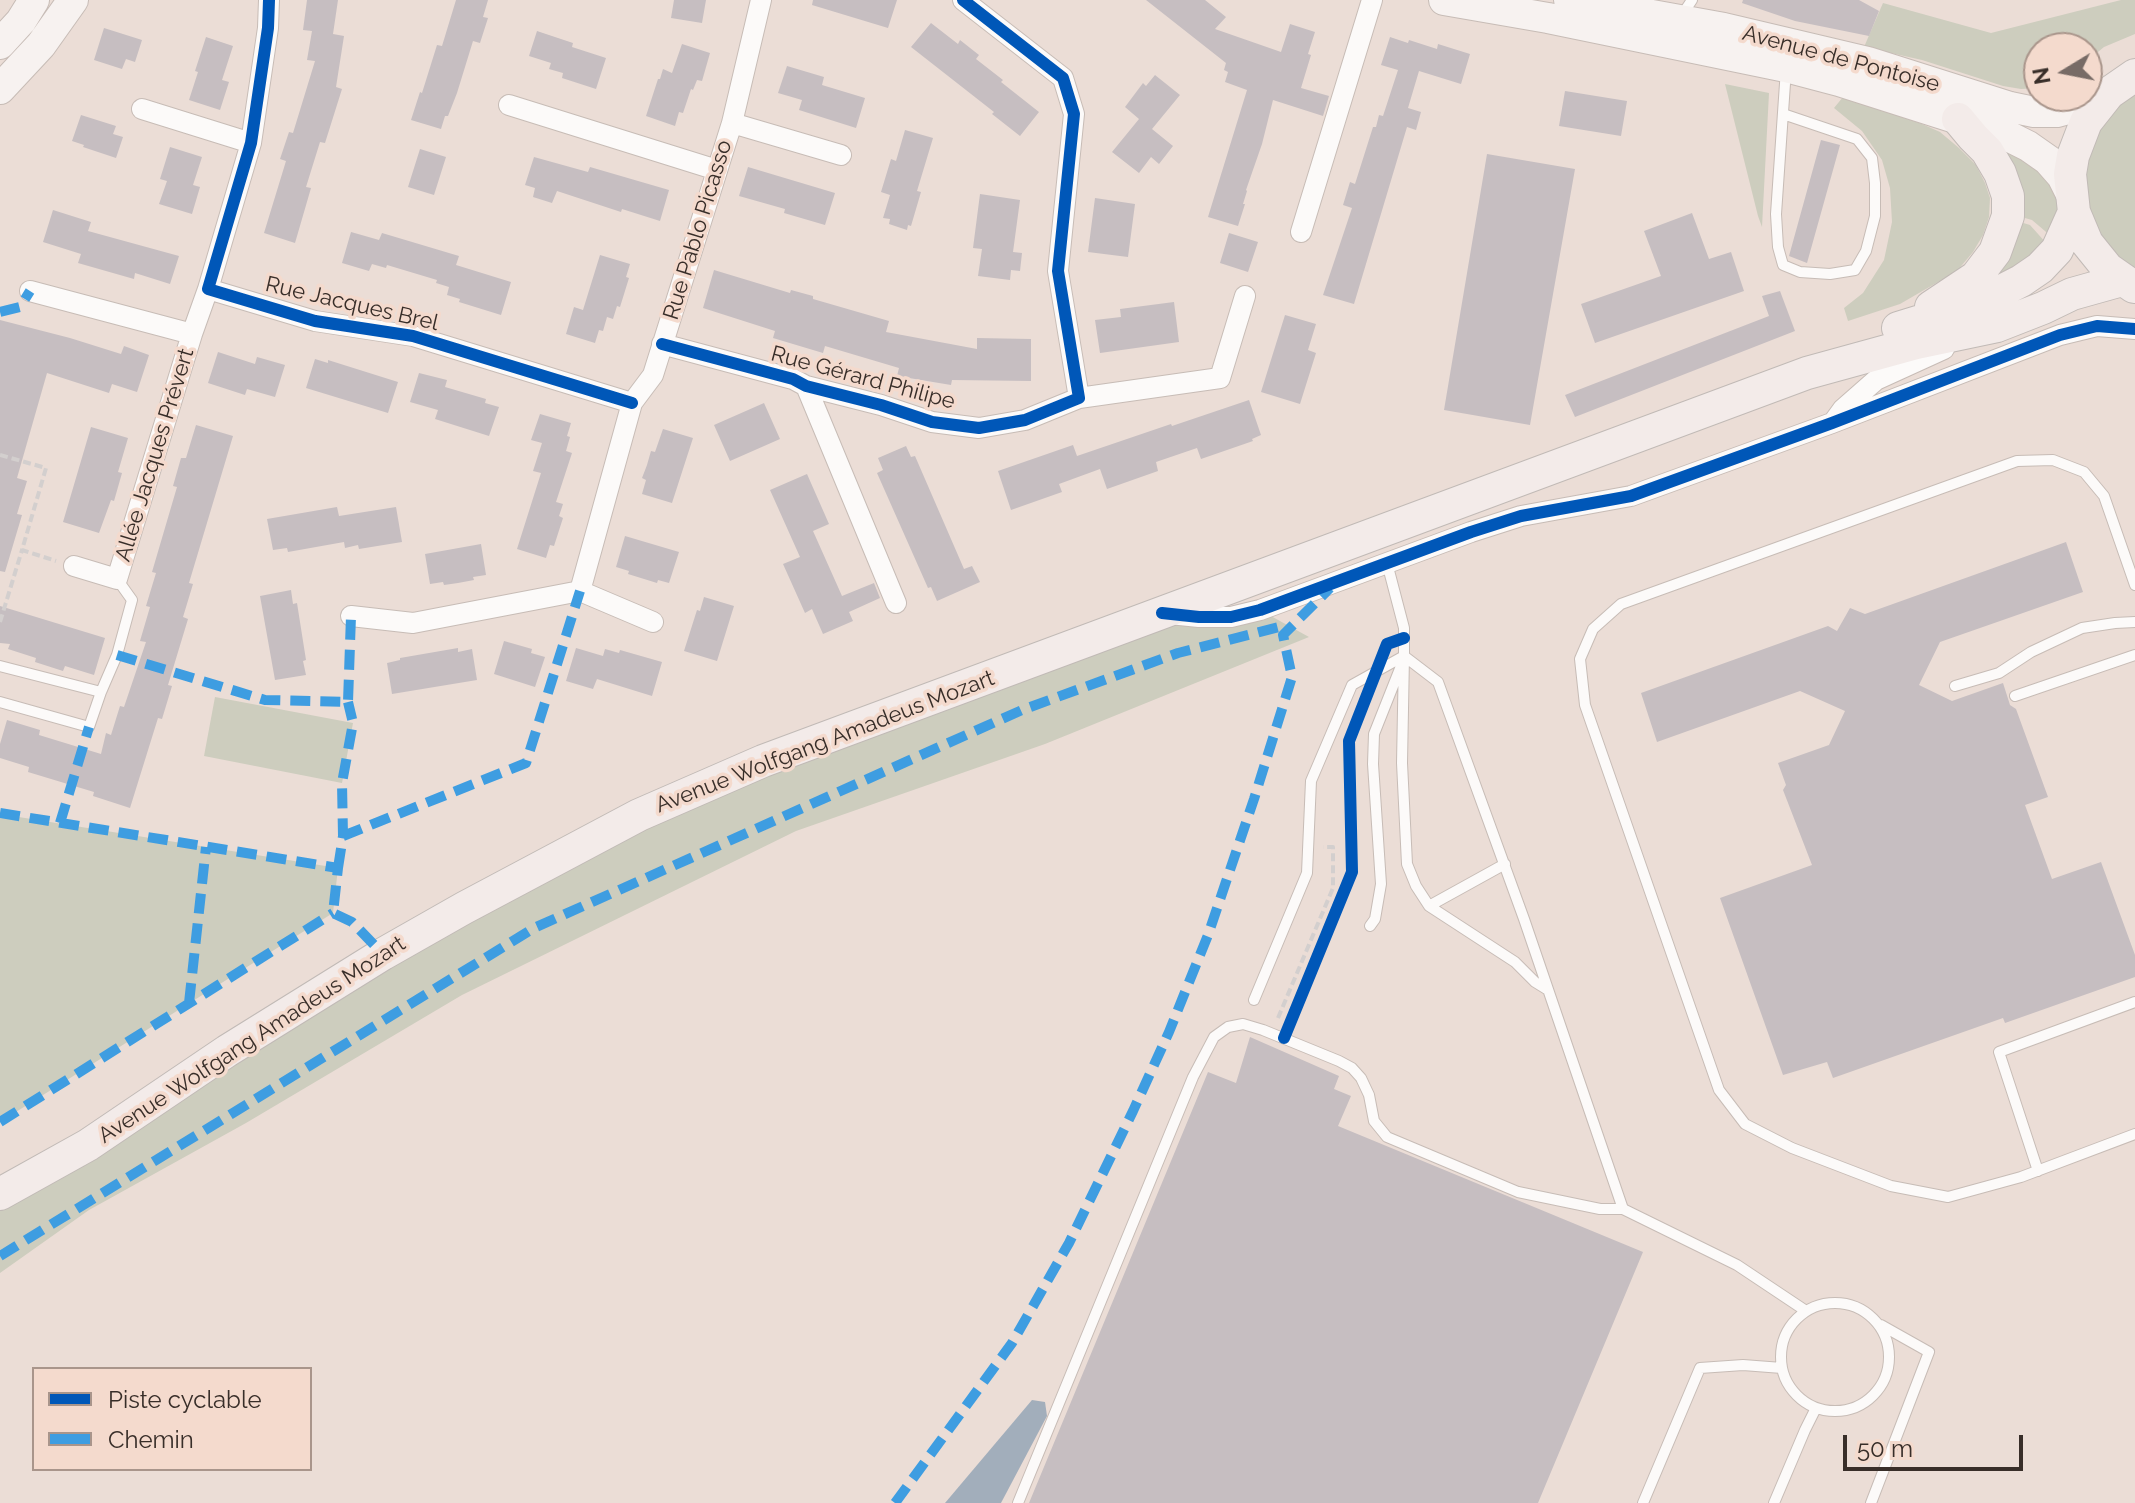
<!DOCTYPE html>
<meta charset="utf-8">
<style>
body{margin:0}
#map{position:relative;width:2135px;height:1503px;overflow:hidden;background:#ebddd6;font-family:Raleway,sans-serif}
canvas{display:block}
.legend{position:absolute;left:32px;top:1367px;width:280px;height:104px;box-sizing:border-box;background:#f4dacd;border:2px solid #a9958b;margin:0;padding:10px 14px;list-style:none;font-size:24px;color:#382e29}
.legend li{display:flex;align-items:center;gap:16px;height:40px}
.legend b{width:40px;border:2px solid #a9958b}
.north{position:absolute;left:2023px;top:32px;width:80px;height:80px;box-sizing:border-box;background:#f4dacd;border:2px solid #a9958b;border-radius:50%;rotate:260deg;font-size:22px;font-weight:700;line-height:32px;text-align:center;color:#382e29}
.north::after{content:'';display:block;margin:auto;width:28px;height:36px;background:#776b66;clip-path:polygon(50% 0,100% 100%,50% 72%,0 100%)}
.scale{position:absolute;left:1843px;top:1435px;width:180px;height:36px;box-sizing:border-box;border:4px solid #382e29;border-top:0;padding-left:10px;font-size:24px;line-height:28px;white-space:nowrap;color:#382e29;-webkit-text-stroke:6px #f4dacd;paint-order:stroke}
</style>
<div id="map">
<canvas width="2135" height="1503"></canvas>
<ul class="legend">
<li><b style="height:10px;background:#0057b8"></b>Piste cyclable</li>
<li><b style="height:10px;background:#3e9de1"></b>Chemin</li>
</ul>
<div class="north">N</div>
<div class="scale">50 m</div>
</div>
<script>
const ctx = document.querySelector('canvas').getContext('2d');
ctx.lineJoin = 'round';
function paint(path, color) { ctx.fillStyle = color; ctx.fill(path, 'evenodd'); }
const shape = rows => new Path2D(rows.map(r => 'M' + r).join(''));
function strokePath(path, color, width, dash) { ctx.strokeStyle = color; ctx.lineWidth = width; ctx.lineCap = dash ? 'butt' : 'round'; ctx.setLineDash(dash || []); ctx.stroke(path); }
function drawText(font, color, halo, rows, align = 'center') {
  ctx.font = font + ' Raleway,sans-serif'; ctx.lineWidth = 7; ctx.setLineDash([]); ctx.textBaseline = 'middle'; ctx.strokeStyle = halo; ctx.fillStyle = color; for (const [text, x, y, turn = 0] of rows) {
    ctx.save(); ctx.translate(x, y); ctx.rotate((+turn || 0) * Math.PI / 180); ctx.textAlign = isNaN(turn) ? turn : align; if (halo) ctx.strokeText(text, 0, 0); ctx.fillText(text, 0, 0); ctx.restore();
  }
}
paint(shape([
 [2121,0,2135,0,2135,34,2104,47,2087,61,2087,48,2039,48,2038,88,2021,89,2003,86,1922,60,1864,47,1883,3,1991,33],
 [1725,84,1769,93,1762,227,1758,216],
 [2135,91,2135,272,2110,251,2091,222,2084,170,2093,137,2126,97],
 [1843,97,1922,124,1940,132,1959,148,1976,165,1985,183,1990,198,1989,217,1983,235,1973,252,1957,271,1900,304,1848,321,1844,308,1863,293,1884,260,1892,222,1890,188,1882,160,1862,131,1834,108],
 [2004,148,2025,153,2056,193,2059,211,2052,237,2032,220,2018,216],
 [2020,222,2030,225,2047,244,2048,248,1986,284],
 [1260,610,1309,637,1045,744,796,831,462,995,246,1123,89,1210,0,1273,0,1195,639,815,1162,613],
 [215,697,353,723,342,783,204,756],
 [0,814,338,868,333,913,0,1122]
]), '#cdcdbe');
paint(shape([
 [1032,1400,1045,1402,1047,1416,1001,1503,945,1503]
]), '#a2aebb');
paint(shape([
 [307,0,338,0,333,34,344,36,336,87,342,89,325,143,320,142,306,187,311,188,295,243,264,233,286,161,280,159,289,132,293,133,315,61,307,60,312,31,303,30],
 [456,0,488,0,483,17,488,18,480,43,473,41,457,93,448,116,445,116,441,129,411,120,420,92,422,93,437,45,442,46],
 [674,0,706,0,702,23,671,18],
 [813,0,897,0,888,28,812,5],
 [1146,0,1205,0,1226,17,1215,29,1281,52,1290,24,1315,32,1308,54,1311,55,1301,88,1329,96,1323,116,1273,100,1262,144,1246,190,1247,191,1243,204,1245,204,1238,226,1208,217,1247,90,1225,82,1228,72,1224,70,1226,63],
 [1743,0,1859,0,1879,11,1869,36,1795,21,1742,3],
 [931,23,958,44,960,40,979,55,976,59,1003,80,1001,82,1039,112,1020,136,992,114,994,112,911,47],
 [104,28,142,40,135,62,126,59,122,69,94,60],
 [537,31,573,43,572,47,606,58,596,89,562,78,563,73,549,69,551,63,529,56],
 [206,37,233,46,222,80,229,82,220,110,189,100,198,72,195,71],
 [1390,37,1408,43,1409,40,1437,49,1438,44,1470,54,1461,84,1419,71,1408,108,1421,112,1416,130,1407,127,1354,304,1323,295,1352,208,1343,205,1350,182,1355,184,1373,127,1376,127,1379,115,1383,116,1398,70,1381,65],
 [682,44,710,53,702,81,697,80,693,90,691,89,683,113,679,112,675,126,646,116,658,79,660,79,663,69,672,73],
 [787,66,824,77,822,85,865,98,856,128,799,110,802,100,778,93],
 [1155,75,1180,95,1152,129,1173,146,1159,164,1151,157,1139,173,1112,152,1139,119,1125,107,1143,83,1146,86],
 [1565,91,1627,101,1621,136,1559,126],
 [81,115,116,126,113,134,123,137,116,158,83,147,84,145,72,141],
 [905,130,933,138,917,191,921,192,911,226,908,225,907,230,889,224,890,219,883,218,890,195,881,192,891,159,896,161],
 [1821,140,1840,145,1807,263,1789,256],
 [170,147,202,157,193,185,200,187,192,214,159,204,167,181,160,179],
 [420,149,446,157,434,195,408,187],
 [1487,154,1575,169,1530,425,1444,410],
 [534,157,588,172,590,167,669,190,660,221,622,209,621,212,557,191,552,203,533,197,535,188,525,185],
 [748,167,835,193,825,225,784,213,785,209,739,196],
 [980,194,1020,200,1013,252,1022,253,1020,271,1011,270,1010,280,978,276,982,249,973,248],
 [1095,198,1135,204,1128,257,1088,252],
 [53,210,91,222,88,231,179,256,170,284,135,273,134,279,78,263,81,254,43,242],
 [1692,213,1709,259,1731,252,1744,291,1595,343,1581,304,1661,276,1644,231],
 [351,232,379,240,382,233,459,256,456,265,511,282,501,315,459,302,460,299,447,295,449,287,436,283,437,280,387,265,386,268,372,264,369,271,342,263],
 [1229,233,1258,242,1248,272,1220,263],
 [600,255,630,264,626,277,629,278,620,307,617,306,613,319,607,317,603,331,599,330,595,343,566,334,574,307,583,310],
 [714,270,790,293,791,290,813,296,813,299,889,321,886,332,977,349,977,338,1031,339,1031,381,952,380,951,385,897,376,899,368,825,346,823,353,773,338,775,331,703,308],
 [1780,291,1795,331,1575,417,1565,395,1769,316,1762,296],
 [1174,302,1179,342,1100,353,1095,320,1121,317,1120,309],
 [1285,315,1316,324,1308,350,1316,353,1300,404,1261,392],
 [0,320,70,338,121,354,124,346,149,355,137,392,112,384,109,393,47,373,17,478,27,481,17,514,22,515,5,572,0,571],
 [218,352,255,364,257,357,285,365,275,397,247,389,245,395,208,383],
 [315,359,328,363,328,360,398,382,388,413,306,388],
 [419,373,447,380,445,387,486,399,485,403,499,407,489,436,435,419,438,410,410,402],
 [1249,400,1261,435,1252,439,1253,441,1201,459,1197,448,1156,462,1158,471,1107,489,1100,469,1059,484,1062,492,1011,510,998,471,1073,445,1077,456,1171,424,1172,426],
 [764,403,780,439,730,461,714,425],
 [540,414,571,423,567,436,570,437,566,451,572,453,556,502,563,504,559,516,563,518,554,546,550,545,546,558,517,549,541,473,533,471,542,443,531,440],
 [196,425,233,436,189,583,193,584,183,617,188,619,168,685,172,686,162,719,158,718,130,808,93,796,94,792,28,772,29,767,0,758,0,744,7,720,40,730,39,735,101,754,106,733,111,735,120,706,124,707,146,642,140,641,150,607,146,606,156,573,152,572,177,487,173,486,181,458,186,458],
 [91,427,128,438,118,472,122,473,114,501,111,500,99,533,63,522],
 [663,429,693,438,672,503,642,494,646,480,642,478,647,465,651,451,655,452],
 [906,446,911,457,915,456,964,569,972,566,980,582,937,601,931,587,928,588,877,473,883,470,878,458],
 [807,474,829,524,813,531,842,596,874,583,880,598,849,612,853,621,823,634,812,609,805,613,783,564,800,557,770,490],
 [337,507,339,516,396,507,402,542,359,549,358,545,345,548,344,542,288,552,287,548,273,550,267,519],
 [625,536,679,552,669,583,658,580,657,583,628,574,629,571,616,567],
 [2066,542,2083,592,1940,642,1919,685,1952,701,2003,683,2010,705,2016,709,2048,797,2025,805,2052,879,2101,862,2135,955,2135,977,2005,1023,2003,1018,1833,1078,1827,1062,1783,1075,1720,898,1812,865,1783,790,1786,785,1778,763,1829,745,1845,711,1800,691,1657,742,1641,693,1828,626,1837,631,1850,608,1865,614],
 [481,544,486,575,473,577,474,580,458,583,444,585,443,582,430,584,425,554],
 [291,590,293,604,297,603,306,660,303,661,306,675,275,680,260,596],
 [704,597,734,606,717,661,684,651,697,610,700,611],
 [0,606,105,638,94,675,65,666,63,671,35,662,36,658,8,649,10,644,0,643],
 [504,641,532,649,531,653,545,657,535,687,494,674],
 [458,648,458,652,472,649,477,680,392,694,387,663,400,660,400,658],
 [576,648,603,656,605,649,619,653,620,650,662,662,652,696,597,679,593,689,566,681],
 [1250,1037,1339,1076,1334,1089,1351,1096,1338,1126,1643,1252,1538,1503,1029,1503,1208,1072,1236,1083]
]), '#c6bec1');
const lane = shape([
 [1686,9,1692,0],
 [1783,114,1857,139,1872,158,1875,183,1875,216,1866,251,1855,270,1830,274,1800,272,1783,265,1778,247,1776,214,1786,69],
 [2135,585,2104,496,2084,472,2053,460,2017,461,1621,604,1593,629,1580,659,1585,705,1719,1090,1745,1124,1792,1148,1891,1186,1948,1197,2021,1177,2135,1134],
 [1404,656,1402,763,1407,864,1416,886,1429,906,1515,962,1535,982,1548,990],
 [0,666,101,692,117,655,132,600,117,579],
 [1955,686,1999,673,2031,652,2082,628,2115,623,2135,622],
 [2015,696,2135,655],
 [0,702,89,727,101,692],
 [1429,906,1505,864],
 [1370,926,1375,919,1381,884,1373,764,1374,734,1401,666],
 [1254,1000,1307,873,1311,781,1352,685,1404,656],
 [2038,1171,1999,1052,2135,1002],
 [1623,1209,1737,1265,1806,1311],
 '1781 1357a54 54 0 1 1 108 0a54 54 0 1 1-108 0Z',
 [1018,1503,1193,1077,1214,1037,1228,1027,1243,1024,1263,1030,1339,1061,1352,1068,1361,1078,1369,1095,1374,1121,1387,1137,1518,1192,1600,1209,1623,1209,1524,919,1438,682,1404,656,1404,628,1387,563],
 [1643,1503,1700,1368,1743,1365,1782,1368],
 [1774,1503,1805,1430,1816,1408],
 [1871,1503,1929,1352,1881,1325]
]);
const street = shape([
 [269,0,268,28,251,143,208,289,315,321,413,336,632,403],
 [509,105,717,170],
 [142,109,251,143],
 [732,123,841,155],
 [1301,232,1372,0],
 [30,291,192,334],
 [662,344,793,379,806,386,881,405,932,422,979,428,1025,420,1079,398,1058,271,1074,114,1063,78,963,0],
 [806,386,896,603],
 [1079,398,1220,378,1245,296],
 [1835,420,1843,409,1876,380,1944,349],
 [74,566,117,579,192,334,208,289],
 [580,591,632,403,653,375,732,123,761,0],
 [1170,614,1199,617,1231,617,1260,610,1471,532,1521,516,1631,496,1832,423,2060,335,2097,326,2135,329],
 [351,616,413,623,580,591,653,622]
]);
const secondary = shape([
 [1444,0,1548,18,1786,67,1839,81,2002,133,2028,146,2048,160,2062,176,2070,192],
 [1569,0,1724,28,1868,62,2010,107,2034,112,2057,112,2079,106,2109,93],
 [0,44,21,21,34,0],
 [0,89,41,45,73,0]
]);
const primary = shape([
 [2134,287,2108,269,2087,243,2074,212,2070,174,2073,156,2086,122,2109,93,2135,75],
 [1931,307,1976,277,1995,252,2008,216,2008,196,2000,173,1987,151,1973,137,1958,119],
 [1898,328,1976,304,2021,281,2040,268,2057,250,2074,212],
 [0,1194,88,1145,227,1051,383,954,464,908,639,815,763,761,1807,373,1916,343,1997,326,2043,308,2072,294,2122,280]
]);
strokePath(lane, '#c7bcb6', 12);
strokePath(street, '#c7bcb6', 22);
strokePath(secondary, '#c7bcb6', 32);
strokePath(primary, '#c1bab6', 34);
strokePath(shape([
 [0,455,46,468,22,550,56,561],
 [0,622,22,550],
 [1278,1018,1333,888,1333,847,1323,847]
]), '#d3cfce', 4, [8, 4]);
strokePath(lane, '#fcfaf9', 10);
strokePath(street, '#fcfaf9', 20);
strokePath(secondary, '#f7f2f0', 30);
strokePath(primary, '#f3ebe9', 32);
strokePath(shape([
 [0,312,20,307,30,291],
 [117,655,265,700,348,702,351,616],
 [0,813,338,868,333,913,352,922,383,954],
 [60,823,89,727],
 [343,836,526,763,580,591],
 [338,868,343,836,342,783,353,723,348,702],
 [189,1003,206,847],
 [0,1122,333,913],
 [0,1256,534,928,1022,710,1178,653,1279,627,1283,635],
 [895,1503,1012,1343,1069,1243,1133,1111,1169,1032,1208,935,1254,799,1292,677,1283,635,1330,588]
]), '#3e9de1', 10, [20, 10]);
strokePath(shape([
 [269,0,268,28,251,143,208,289,315,321,413,336,632,403],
 [662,344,793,379,806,386,881,405,932,422,979,428,1025,420,1079,398,1058,271,1074,114,1063,78,963,0],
 [1162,613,1199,617,1231,617,1260,610,1471,532,1521,516,1631,496,1832,423,2060,335,2097,326,2135,329],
 [1284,1038,1352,872,1349,741,1387,644,1404,638]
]), '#0057b8', 12);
drawText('22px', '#382e29', '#f4dacd', [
 ["Avenue de Pontoise",1841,59,15],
 ["Rue Pablo Picasso",698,230,-73],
 ["Rue Jacques Brel",352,304,13],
 ["Rue Gérard Philipe",863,378,15],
 ["Allée Jacques Prévert",155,455,-73],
 ["Avenue Wolfgang Amadeus Mozart",825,742,-21],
 ["Avenue Wolfgang Amadeus Mozart",252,1040,-33]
]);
</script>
